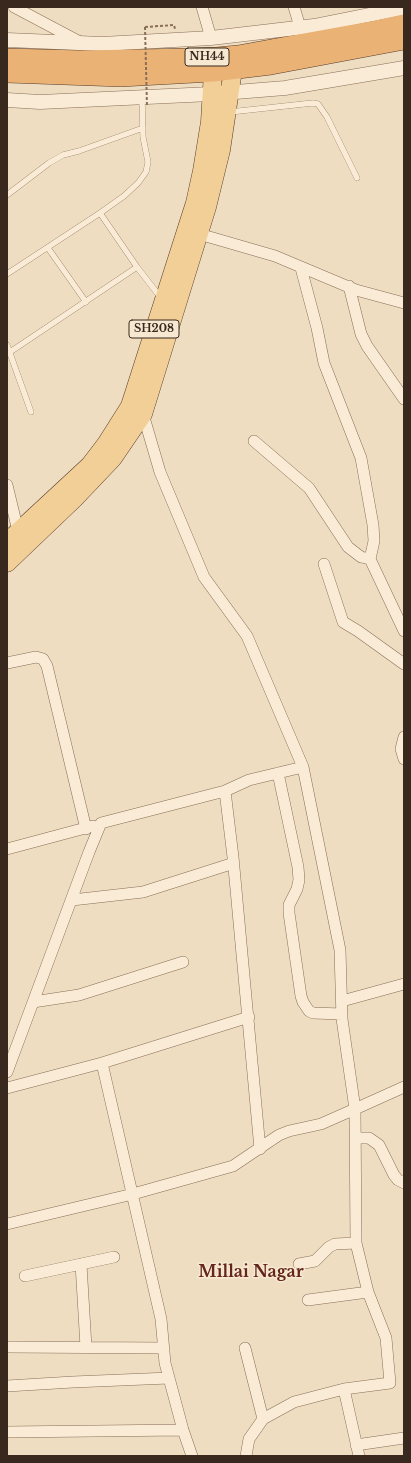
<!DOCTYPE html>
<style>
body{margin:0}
#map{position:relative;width:411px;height:1463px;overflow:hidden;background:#efddc1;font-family:"Libre Baskerville",serif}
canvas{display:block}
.frame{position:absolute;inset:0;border:8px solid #38281d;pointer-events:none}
</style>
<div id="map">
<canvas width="411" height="1463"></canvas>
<div class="frame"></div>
</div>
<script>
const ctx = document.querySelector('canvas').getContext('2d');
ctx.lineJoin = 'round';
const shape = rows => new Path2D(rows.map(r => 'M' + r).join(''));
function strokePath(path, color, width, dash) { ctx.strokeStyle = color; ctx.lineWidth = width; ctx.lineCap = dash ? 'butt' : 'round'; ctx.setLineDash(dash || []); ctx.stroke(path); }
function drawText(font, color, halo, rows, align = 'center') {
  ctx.font = font + ' "Libre Baskerville",serif'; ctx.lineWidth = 3; ctx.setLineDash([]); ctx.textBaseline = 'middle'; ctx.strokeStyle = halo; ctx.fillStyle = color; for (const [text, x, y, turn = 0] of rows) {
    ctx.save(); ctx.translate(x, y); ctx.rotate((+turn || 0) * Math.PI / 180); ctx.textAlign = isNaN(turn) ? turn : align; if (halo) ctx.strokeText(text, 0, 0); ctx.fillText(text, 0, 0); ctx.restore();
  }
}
const service = shape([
 [230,112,313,103,318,104,327,117,357,178],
 [7,195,49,163,63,155,79,151,143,128],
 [100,213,137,267,161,298],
 [48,248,86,302],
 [7,274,100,213,124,196,138,183,146,172,148,162,143,137,142,98],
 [7,345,31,412],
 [10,352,137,267]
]);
const minor = shape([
 [14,7,82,43],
 [202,7,211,38],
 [294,7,300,27],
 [199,234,275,256,356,290,404,303],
 [301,268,317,328,324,363,361,458,373,525,374,541,370,559,404,631],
 [349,286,361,334,367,346,404,399],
 [254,441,309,488,348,547,361,557,370,559],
 [7,485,18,531],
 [324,564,343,622,358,631,404,664],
 [7,663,36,657,43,659,47,666,86,829],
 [404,737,401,749,404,759],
 [278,773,298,867,299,880,297,889,289,905,289,913,301,996,303,1002,309,1011,313,1013,342,1014],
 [225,791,233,857,260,1149],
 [7,849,93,826],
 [72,900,143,892,234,863],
 [342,1001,404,984],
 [33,1002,79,995,183,962],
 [102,1063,161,1319,165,1363,183,1430,192,1456],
 [7,1072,89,852,101,823,225,791,249,780,303,767,247,636,204,577,160,472,143,414,140,413],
 [7,1088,102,1063,249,1017],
 [355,1138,369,1138,379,1145,394,1175,398,1180,404,1183],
 [7,1224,133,1194,233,1166,279,1135,289,1131,321,1124,355,1109,342,1019,340,950,303,767],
 [81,1264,86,1347],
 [299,1264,315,1261,329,1247,335,1244,356,1243],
 [25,1276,114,1257],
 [308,1300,368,1292],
 [7,1347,164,1348],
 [245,1348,263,1419],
 [7,1386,73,1382,169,1378],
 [7,1432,183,1430],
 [356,1445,404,1438],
 [246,1456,249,1439,263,1419,294,1402,344,1389],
 [359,1456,344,1389,390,1383,386,1338,368,1292,356,1243,355,1109,404,1087]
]);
const tertiary = shape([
 [7,40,102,44,211,38,314,26,404,8],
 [7,100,40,102,211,94,285,88,404,68]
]);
const primary = shape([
 [7,542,90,465,106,444,130,406,195,203,202,171,210,122,213,72],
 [7,563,74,499,113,458,143,414,207,207,221,150,233,70]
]);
const trunk = shape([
 [7,58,81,60,191,58,217,57,238,55,376,30,404,24],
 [7,73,121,77,213,72,271,65,404,40]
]);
strokePath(service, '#896e58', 6);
strokePath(minor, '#896e58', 12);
strokePath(tertiary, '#896e58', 15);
strokePath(primary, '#563d2d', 19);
strokePath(trunk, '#563d2d', 20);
strokePath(shape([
 [145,27,174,25,175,29]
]), '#896e58', 2, [3, 2]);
strokePath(service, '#f9ebd5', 5.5);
strokePath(minor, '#f9ebd5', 11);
strokePath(tertiary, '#f9ebd5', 14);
strokePath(primary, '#f3cf98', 18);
strokePath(trunk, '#eab274', 19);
strokePath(shape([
 [145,27,147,107]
]), '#896e58', 2, [3, 2]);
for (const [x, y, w] of [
 [207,57,44],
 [154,329,50]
]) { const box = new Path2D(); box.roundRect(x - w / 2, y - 9, w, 18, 3); ctx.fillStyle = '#f6e8d1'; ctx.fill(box); strokePath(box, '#38281d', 1); }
drawText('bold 11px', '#38281d', null, [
 ["NH44",207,57],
 ["SH208",154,329]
]);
drawText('bold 16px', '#65251c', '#f6e8d1', [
 ["Millai Nagar",251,1272]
]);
</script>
